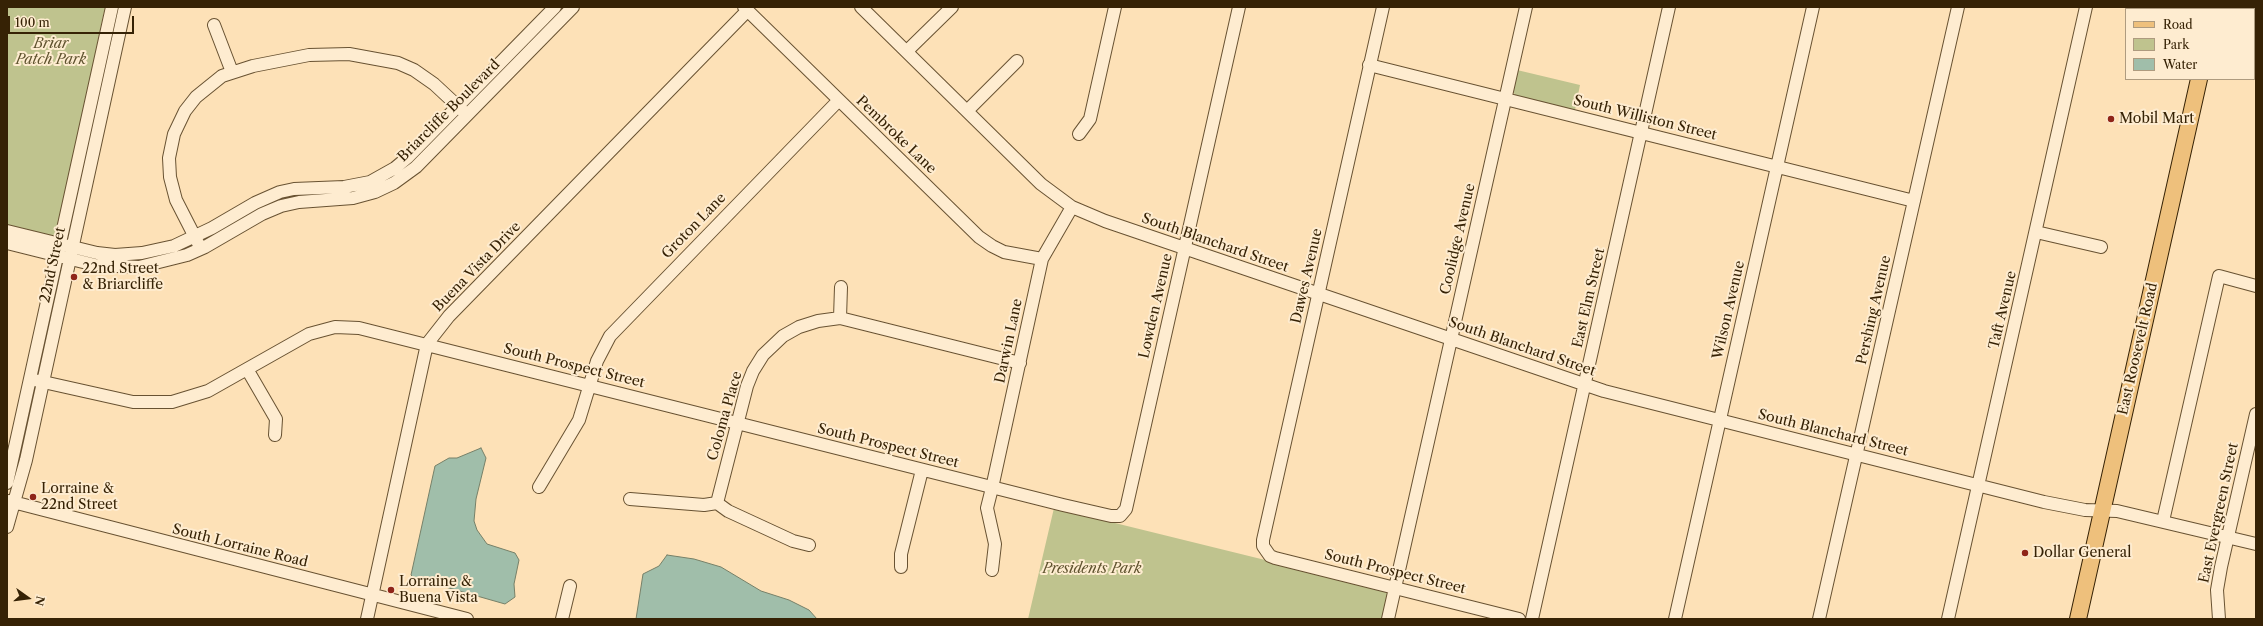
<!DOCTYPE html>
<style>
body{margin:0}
#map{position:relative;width:2263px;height:626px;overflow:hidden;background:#fde1b7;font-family:"Libre Caslon Text",serif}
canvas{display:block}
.frame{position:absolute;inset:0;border:8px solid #362205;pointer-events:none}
.legend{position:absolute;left:2125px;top:8px;width:130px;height:72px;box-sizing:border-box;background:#feecd0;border:1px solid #ae9b7f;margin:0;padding:5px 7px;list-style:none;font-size:12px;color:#362205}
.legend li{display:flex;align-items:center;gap:8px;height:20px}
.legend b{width:20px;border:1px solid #ae9b7f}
.north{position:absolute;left:8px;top:578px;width:40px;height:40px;-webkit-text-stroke:3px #feecd0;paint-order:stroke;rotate:104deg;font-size:11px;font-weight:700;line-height:16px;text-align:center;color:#362205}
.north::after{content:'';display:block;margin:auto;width:14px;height:18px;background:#362205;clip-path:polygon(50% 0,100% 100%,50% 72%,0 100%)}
.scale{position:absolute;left:8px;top:16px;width:126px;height:18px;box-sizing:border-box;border:2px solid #362205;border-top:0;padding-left:5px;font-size:12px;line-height:14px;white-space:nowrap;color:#362205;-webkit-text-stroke:3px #feecd0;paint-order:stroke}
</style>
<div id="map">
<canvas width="2263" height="626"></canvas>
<div class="frame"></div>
<ul class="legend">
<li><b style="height:5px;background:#eec07c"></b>Road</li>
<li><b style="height:11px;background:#bfc38e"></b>Park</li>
<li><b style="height:11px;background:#a0beaa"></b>Water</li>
</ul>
<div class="north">N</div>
<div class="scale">100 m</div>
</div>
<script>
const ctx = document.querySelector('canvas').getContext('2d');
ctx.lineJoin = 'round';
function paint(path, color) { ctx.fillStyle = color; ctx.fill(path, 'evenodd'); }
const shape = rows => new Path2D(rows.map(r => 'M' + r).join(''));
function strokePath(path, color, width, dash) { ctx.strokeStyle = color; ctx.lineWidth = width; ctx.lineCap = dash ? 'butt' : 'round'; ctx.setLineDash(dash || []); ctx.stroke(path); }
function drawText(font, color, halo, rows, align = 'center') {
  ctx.font = font + ' "Libre Caslon Text",serif'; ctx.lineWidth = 4; ctx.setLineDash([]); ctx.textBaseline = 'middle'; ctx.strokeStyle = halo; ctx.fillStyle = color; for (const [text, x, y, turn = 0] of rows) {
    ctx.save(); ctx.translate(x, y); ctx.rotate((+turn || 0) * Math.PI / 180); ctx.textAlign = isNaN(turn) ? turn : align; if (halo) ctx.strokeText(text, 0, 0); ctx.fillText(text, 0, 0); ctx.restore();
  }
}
paint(shape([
 [7,7,105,7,58,229,52,237,7,228],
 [116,7,121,7,79,194,82,161],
 [560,7,567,7,471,101,470,100],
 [1517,70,1580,85,1575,110,1519,98,1515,95,1513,91],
 [32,394,35,394,22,459,12,488,11,487],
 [1054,508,1391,591,1384,619,1028,619]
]), '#bfc38e');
const water = shape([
 [481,448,486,458,476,499,474,521,477,530,487,544,515,553,519,560,514,584,515,597,505,604,414,578,411,575,435,466,449,458,457,458,481,448],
 [667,555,694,559,721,567,761,591,789,600,809,610,817,619,636,619,643,574,659,566,667,555]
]);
paint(water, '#a0beaa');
strokePath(water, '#768068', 1);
const minor = shape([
 [744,7,979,237,992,246,1004,252,1042,259],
 [861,7,1041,184,1072,207,1105,221,1604,391,2044,502,2085,510,2117,511,2256,544],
 [1383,7,1263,540,1263,546,1270,556,1275,558,1519,619],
 [2203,7,2212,9],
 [2254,20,2256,20],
 [214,25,232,72],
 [907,51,952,7],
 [1369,65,1914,201],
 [967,111,1017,61],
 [1079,134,1090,119,1115,7],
 [7,231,97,253,115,255,142,253,174,246,212,228,255,203,280,192,294,189,344,187,370,182,395,168,407,158,555,7],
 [2036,232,2101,247],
 [7,243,95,265,139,267,187,255,205,247,262,214,281,206,299,202,353,198,375,192,394,183,416,167,573,7],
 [198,243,176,200,170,177,169,158,174,134,185,111,196,97,222,76,253,66,309,55,349,54,398,63,414,70,434,84,463,111],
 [840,318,841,287],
 [247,369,276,419,275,435],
 [30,379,133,402,172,402,208,391,309,334,335,327,359,328,1063,505,1111,516,1120,516,1126,509,1239,7],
 [7,483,112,7],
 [539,487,579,420,597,361,610,336,839,100],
 [630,499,704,505,717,503],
 [9,501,467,619],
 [717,503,747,386,753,371,763,355,783,336,799,327,818,321,840,318,1020,363],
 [717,503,728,511,793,541,809,545],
 [2163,521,2219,276,2256,286],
 [7,527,26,460,125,7],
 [901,567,901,554,922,470],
 [992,570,995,544,987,508,992,488,1042,259,1072,207],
 [367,619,427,344,449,316,747,11],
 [562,619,570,586],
 [1388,619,1526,7],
 [1532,619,1669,7],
 [1675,619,1813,7],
 [1819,619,1958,7],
 [1948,619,2086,7],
 [2219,619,2217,590,2221,567,2256,414]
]);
const major = shape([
 [2214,9,2215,7],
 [2078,619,2199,79]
]);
strokePath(minor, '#685232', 14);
strokePath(major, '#362205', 18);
strokePath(minor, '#feecd0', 12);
strokePath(major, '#eec07c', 16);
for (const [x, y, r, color] of [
 [2111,119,4,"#8f2418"],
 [74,277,4,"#8f2418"],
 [33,497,4,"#8f2418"],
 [2025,553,4,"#8f2418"],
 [391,590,4,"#8f2418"]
]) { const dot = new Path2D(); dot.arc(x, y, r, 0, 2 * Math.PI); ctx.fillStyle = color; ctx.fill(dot); strokePath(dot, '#feecd0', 1.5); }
drawText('italic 14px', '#5f522e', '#feecd0', [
 ["Briar",51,44],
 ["Patch Park",51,60],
 ["Presidents Park",1092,569]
]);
drawText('14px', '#362205', '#feecd0', [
 ["Briarcliffe Boulevard",449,111,-45],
 ["South Williston Street",1645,118,14],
 ["Pembroke Lane",896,135,44],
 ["Groton Lane",694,226,-46],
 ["Coolidge Avenue",1458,239,-77],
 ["South Blanchard Street",1215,243,19],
 ["22nd Street",53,265,-78],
 ["Buena Vista Drive",477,267,-46],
 ["Dawes Avenue",1307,276,-77],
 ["East Elm Street",1589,298,-77],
 ["Lowden Avenue",1156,306,-77],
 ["Wilson Avenue",1729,310,-77],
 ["Pershing Avenue",1874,310,-77],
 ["Taft Avenue",2003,310,-77],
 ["Darwin Lane",1009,341,-78],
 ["South Blanchard Street",1522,347,19],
 ["East Roosevelt Road",2138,349,-77],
 ["South Prospect Street",574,366,14],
 ["Coloma Place",725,416,-74],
 ["South Blanchard Street",1833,433,14],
 ["South Prospect Street",888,446,14],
 ["East Evergreen Street",2219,513,-78],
 ["South Lorraine Road",240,546,14],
 ["South Prospect Street",1395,572,14]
]);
drawText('14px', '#362205', '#feecd0', [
 ["Mobil Mart",2119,119],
 ["22nd Street",82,269],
 ["& Briarcliffe",82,285],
 ["Lorraine &",41,489],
 ["22nd Street",41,505],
 ["Dollar General",2033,553],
 ["Lorraine &",399,582],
 ["Buena Vista",399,598]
], 'left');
</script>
